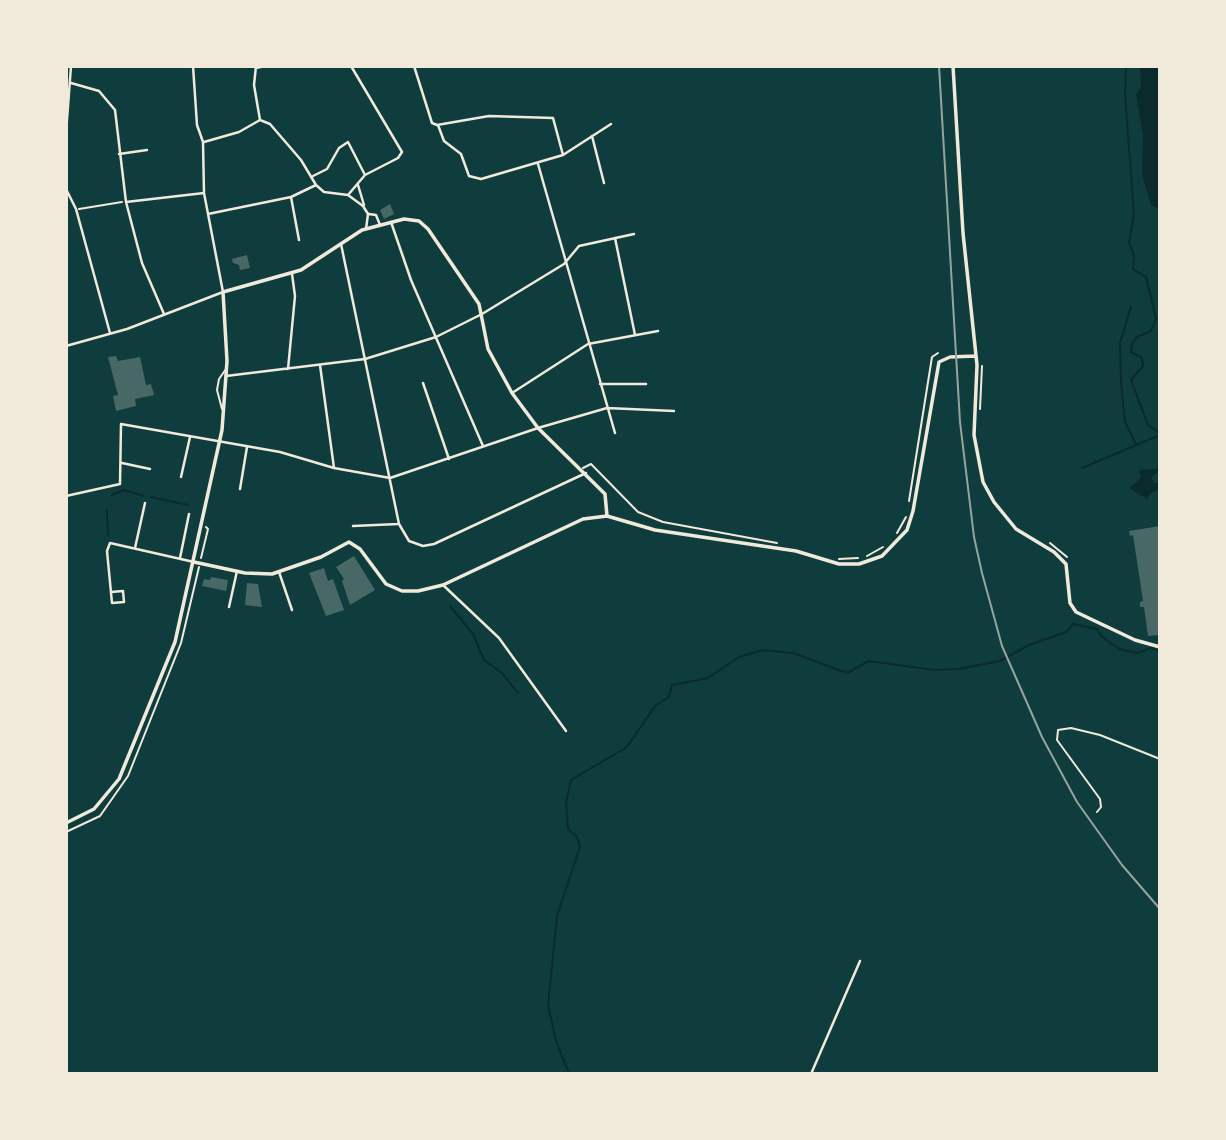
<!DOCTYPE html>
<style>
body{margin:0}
#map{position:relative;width:1226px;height:1140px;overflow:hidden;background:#0f3d3e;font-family:"Noto Sans",sans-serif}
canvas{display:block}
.frame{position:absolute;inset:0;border:68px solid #f1e9da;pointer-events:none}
</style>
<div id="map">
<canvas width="1226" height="1140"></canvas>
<div class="frame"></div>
</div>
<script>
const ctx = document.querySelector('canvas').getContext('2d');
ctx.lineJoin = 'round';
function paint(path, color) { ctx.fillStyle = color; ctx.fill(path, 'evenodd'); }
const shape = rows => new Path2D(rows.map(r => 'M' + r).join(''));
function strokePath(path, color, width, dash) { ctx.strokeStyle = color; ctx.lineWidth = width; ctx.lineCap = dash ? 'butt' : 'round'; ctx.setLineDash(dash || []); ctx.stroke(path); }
paint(shape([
 [1140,67,1159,67,1159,209,1151,205,1142,174,1143,135,1136,94,1141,87],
 [1159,466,1159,471,1151,477,1154,483,1159,483,1159,490,1152,492,1147,499,1129,488,1141,478,1139,470,1156,469]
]), '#0a2a2b');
strokePath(shape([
 [1126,66,1125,95,1134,214,1129,243,1134,255,1133,269,1146,277,1156,318,1151,331,1137,337,1132,344,1131,352,1142,358,1143,366,1131,380,1148,425,1160,433],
 [1131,306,1120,343,1121,383,1125,422,1136,444],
 [1082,468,1160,435],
 [112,495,124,490,144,496],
 [151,497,188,505],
 [107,511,108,536],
 [450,606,473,634,484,660,502,673,518,693],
 [569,1074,556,1041,548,1005,557,916,580,847,577,837,568,829,566,802,571,780,627,747,655,706,669,697,672,685,708,678,739,657,763,650,793,653,847,673,869,661,934,670,958,669,1000,661,1029,645,1066,632,1073,624,1097,629,1101,636,1119,649,1138,653,1151,648,1160,651]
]), '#0a2a2b', 2);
paint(shape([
 [390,204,394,214,384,219,380,210],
 [247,255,250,268,240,270,239,265,233,263,232,259],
 [116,356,118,361,140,357,146,385,151,384,154,395,135,399,136,406,116,411,113,396,118,395,108,357],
 [1160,526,1160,635,1148,636,1144,607,1140,607,1140,602,1143,601,1133,535,1130,536,1129,531],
 [354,556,375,590,350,605,342,581,344,579,336,567],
 [324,568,328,581,333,579,344,610,326,616,309,573],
 [211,577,228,580,226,591,202,586,204,579,210,580],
 [247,583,258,584,262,607,245,605]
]), '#486865');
strokePath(shape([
 [79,209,122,202],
 [980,409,982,366],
 [583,468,591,464,638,512,663,522,777,543],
 [909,501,932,357,938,353],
 [897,533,906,517],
 [1050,543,1067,557],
 [867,556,883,547],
 [201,558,208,529,206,527],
 [839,559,858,558],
 [1097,812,1101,807,1100,799,1057,740,1058,730,1071,728,1100,735,1160,759],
 [66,832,100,816,128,776,181,643,199,567]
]), '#f1e9da', 2);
strokePath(shape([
 [222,409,217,390,219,379,226,369]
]), '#f1e9da', 2);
strokePath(shape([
 [256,66,254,85,260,120],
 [414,66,432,123,437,125,489,116,553,118,563,155],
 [256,68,265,66],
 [71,83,99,91,115,110,126,202,142,263,164,314],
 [438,125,444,141,461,154,469,176,481,179,563,155,611,124],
 [66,133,71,66],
 [592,136,604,183],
 [204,142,239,132,260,120,270,124,301,160,316,185,324,192,348,195,363,206,368,214,366,229],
 [119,154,147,150],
 [538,164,615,433],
 [313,176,327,169,339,148,348,142,365,175],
 [358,185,364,205],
 [66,189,76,209,110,333],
 [348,195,365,175,398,158,402,152,351,66],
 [291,197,299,240],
 [126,202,204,193],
 [208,214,291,197,316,185],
 [369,214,376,215,380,225],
 [391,222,411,280,483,446],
 [615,238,635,335],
 [341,244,399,524,409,541,423,546,434,544,586,473],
 [66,346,127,329,223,292,204,193,203,142,197,125,193,66],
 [320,365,334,468],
 [288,369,295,296,292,274],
 [226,376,365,359,436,337,482,314,564,264,579,246,634,234],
 [423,383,449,459],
 [600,384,646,384],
 [512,393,588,344,658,331],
 [122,463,150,469],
 [181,477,190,437],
 [240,489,247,447],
 [66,496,120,484,121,424,280,452,334,468,390,478,538,428,607,408,674,411],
 [353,526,398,524],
 [135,548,145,503],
 [180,558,189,514],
 [279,572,292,610],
 [443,585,499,638,566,731],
 [111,592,123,591,124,602,112,603,107,551,110,543,194,562],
 [229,607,237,571],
 [811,1074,860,961]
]), '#f1e9da', 2.5);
strokePath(shape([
 [953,66,963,233,977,365,974,435,983,482,994,502,1016,529,1054,552,1066,564,1070,603,1076,612,1135,640,1160,647],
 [194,562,245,573,272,574,321,557,349,542,360,549,386,584,402,591,418,591,443,585,583,519,607,516,655,530,796,551,839,564,859,564,882,556,907,530,913,511,939,362,950,357,976,356],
 [66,823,94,809,119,779,175,642,222,430,227,361,223,292,301,270,362,230,404,219,419,221,428,229,479,304,488,349,512,393,538,428,605,494,607,516]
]), '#f1e9da', 3.5);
strokePath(shape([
 [939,66,960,422,974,537,982,573,1002,646,1042,737,1077,802,1122,865,1160,909]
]), '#97a49c', 2);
</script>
